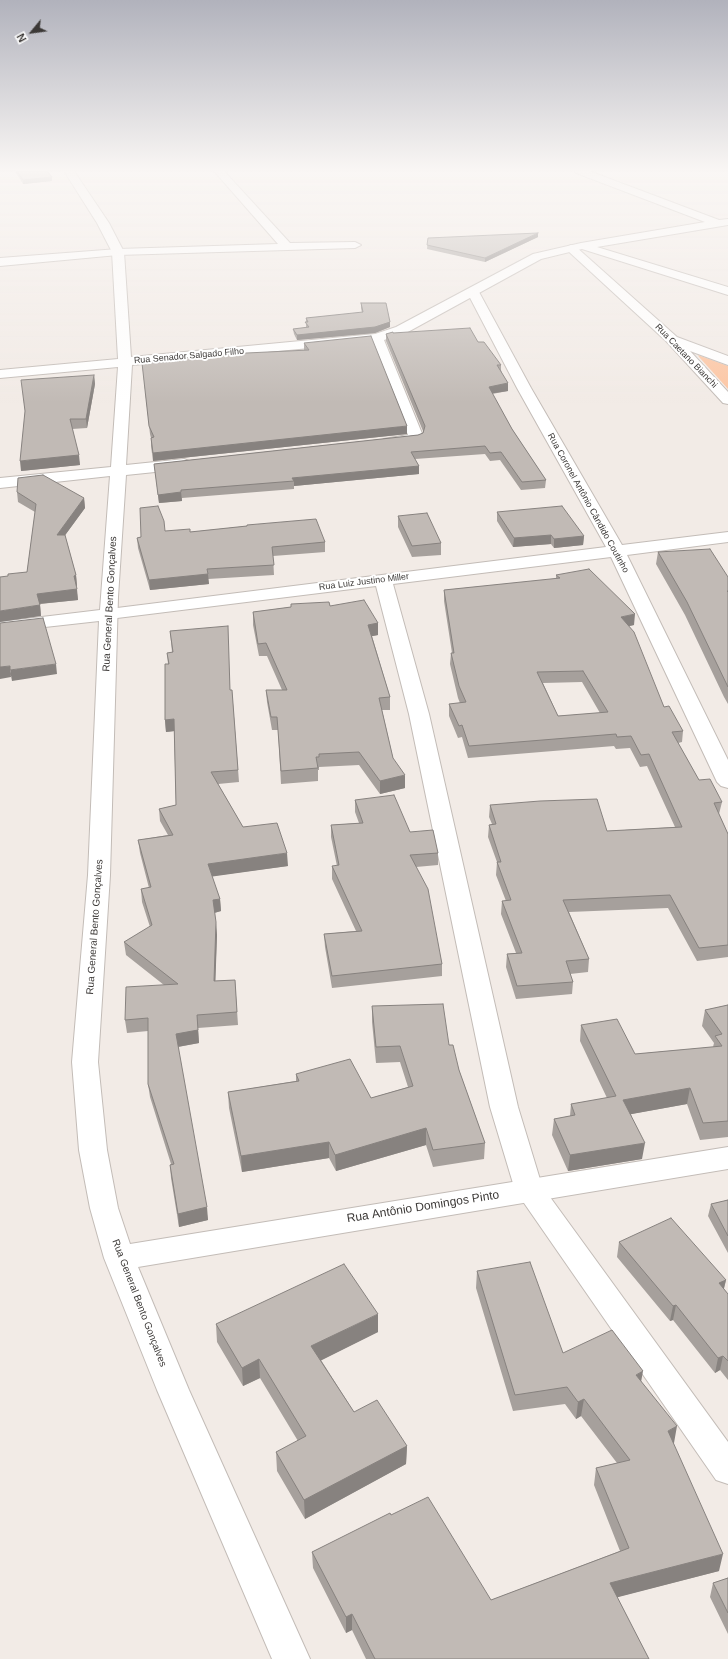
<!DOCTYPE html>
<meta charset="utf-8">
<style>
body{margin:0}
#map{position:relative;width:728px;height:1659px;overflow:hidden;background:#f2ebe6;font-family:Arial,sans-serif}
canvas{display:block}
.north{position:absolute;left:12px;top:12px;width:40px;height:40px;-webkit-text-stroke:3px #fff;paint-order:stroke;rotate:241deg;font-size:11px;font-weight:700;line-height:16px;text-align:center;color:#3c3937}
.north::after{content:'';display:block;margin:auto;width:14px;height:18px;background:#3c3937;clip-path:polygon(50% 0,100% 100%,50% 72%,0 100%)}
</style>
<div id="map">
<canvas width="728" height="1659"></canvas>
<div class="north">N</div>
</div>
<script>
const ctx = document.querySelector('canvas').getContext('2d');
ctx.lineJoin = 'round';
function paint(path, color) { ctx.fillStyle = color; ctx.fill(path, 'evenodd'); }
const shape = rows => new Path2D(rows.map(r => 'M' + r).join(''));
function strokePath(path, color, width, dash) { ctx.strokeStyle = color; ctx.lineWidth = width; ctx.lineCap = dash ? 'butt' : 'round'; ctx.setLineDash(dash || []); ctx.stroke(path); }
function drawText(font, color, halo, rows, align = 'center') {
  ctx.font = font + ' Arial,sans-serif'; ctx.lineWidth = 4; ctx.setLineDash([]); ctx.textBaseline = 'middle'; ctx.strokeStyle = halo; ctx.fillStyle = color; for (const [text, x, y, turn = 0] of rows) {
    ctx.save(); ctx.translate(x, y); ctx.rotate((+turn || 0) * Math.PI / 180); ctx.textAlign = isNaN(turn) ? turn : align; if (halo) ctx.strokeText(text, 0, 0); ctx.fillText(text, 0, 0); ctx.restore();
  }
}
paint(shape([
 [698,355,728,366,728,389,699,357]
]), '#fcc5a2');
const street = shape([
 [214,171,224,171,290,243,355,242,361,245,355,248,118,255,0,266,0,258,118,249,278,244,214,171],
 [571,245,575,246,677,337,728,356,728,365,690,351,728,392,728,404,723,403,666,341,567,250,565,248,571,245],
 [473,288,479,292,531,388,622,545,728,532,728,542,627,555,728,760,728,788,721,786,717,782,611,557,393,584,429,714,518,1107,542,1186,728,1442,728,1484,716,1480,515,1190,490,1107,409,714,376,586,109,619,103,618,100,614,103,610,109,609,606,547,517,388,467,292,473,288]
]);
const secondary = shape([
 [64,171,74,171,109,223,124,252,131,357,375,334,396,327,533,254,581,243,705,222,576,173,575,171,589,171,719,220,728,219,728,225,597,247,728,287,728,295,582,249,541,259,406,333,384,340,423,436,416,443,411,444,389,446,384,445,382,442,384,439,408,435,372,342,132,365,126,465,184,459,189,461,192,464,189,467,184,469,126,475,118,597,110,875,98,1062,107,1150,118,1208,130,1244,728,1147,728,1169,138,1267,189,1390,310,1659,272,1659,157,1390,104,1258,90,1208,79,1150,72,1062,88,875,99,621,0,632,0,622,100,610,110,476,0,488,0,478,111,467,118,367,0,378,0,370,118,359,112,252,97,223,64,171]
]);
strokePath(street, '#c3bcb7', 2);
strokePath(secondary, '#c3bcb7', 2);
paint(street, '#fff');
paint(secondary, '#fff');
paint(shape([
 [15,171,47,171,52,177,52,181,23,184],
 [538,237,485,262,427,249,428,238],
 [361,303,390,322,390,327,375,333,297,340,294,334,293,329,306,328,306,318,362,313,361,308],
 [393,333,478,342,501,365,501,370,508,391,492,394,512,429,546,480,545,488,521,490,500,460,490,461,485,454,415,459,419,466,419,474,294,486,294,489,182,498,182,501,159,503,154,464,418,435,423,433,423,431,386,341,386,334],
 [304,343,407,434,153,461,151,446,151,438,150,434,142,363,177,361,177,359,304,350],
 [94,375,95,384,87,428,72,429,80,465,21,471],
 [17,492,84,498,85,508,65,535,76,575,77,586,76,586,78,600,40,604,41,616,8,576,27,572,35,512,18,502],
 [497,512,584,536,583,545,554,548,551,544,513,547,497,521],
 [398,516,441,543,441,555,412,557,398,527],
 [247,525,325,542,325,552,273,556,274,575,208,579,209,584,150,590,138,548,137,538,165,531,190,532,247,526],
 [658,552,728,577,728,704,724,697,685,615,656,564],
 [556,575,634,625,629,626,664,707,683,731,682,742,678,743,699,780,722,802,719,814,728,834,728,957,697,961,668,908,569,912,589,959,588,972,570,974,573,982,572,994,516,999,506,967,507,954,516,953,501,914,502,901,506,901,496,875,497,862,488,837,489,825,492,824,489,817,490,805,607,831,675,827,647,766,640,767,630,748,616,749,614,746,468,758,462,737,458,738,449,716,449,704,460,703,458,698,450,664,451,653,452,653,444,601,444,590,556,579],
 [582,682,600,713,558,716,543,683],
 [291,604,330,606,378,623,378,635,372,636,390,697,390,710,382,710,393,758,405,788,380,794,359,765,319,767,319,770,318,770,318,781,281,784,278,730,272,730,267,702,266,690,282,690,267,656,259,656,253,625,253,612,291,607],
 [170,631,228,637,230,690,232,690,239,782,218,784,243,827,288,866,212,876,220,899,221,911,214,913,217,935,215,981,235,980,238,1025,198,1028,199,1043,178,1047,208,1220,179,1227,171,1178,170,1165,171,1164,150,1097,148,1084,148,1031,127,1033,125,1020,164,985,126,955,124,942,150,927,142,902,141,889,149,888,140,853,138,840,168,835,160,821,159,809,176,805,174,731,166,732,165,720,168,664,167,653,172,652],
 [355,800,410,832,438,853,438,865,416,867,442,964,442,976,332,988,325,947,324,934,356,931,332,879,332,866,337,866,331,837,331,825,359,823,355,812],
 [728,1005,728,1137,700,1140,687,1104,631,1114,642,1159,568,1171,552,1135,554,1119,570,1116,571,1104,607,1098,580,1041,581,1025,635,1054,713,1047,714,1043,702,1026,705,1010],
 [372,1006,449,1045,459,1070,485,1143,484,1159,433,1167,426,1145,336,1171,329,1158,242,1172,229,1108,228,1092,296,1081,296,1074,371,1098,408,1087,400,1062,376,1063,372,1022],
 [728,1200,728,1253,708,1216,711,1204],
 [619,1242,726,1280,724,1289,728,1294,728,1380,720,1370,715,1373,673,1320,670,1321,617,1257],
 [477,1271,563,1353,641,1381,674,1443,673,1443,719,1571,617,1597,649,1659,366,1659,352,1630,346,1633,313,1568,312,1552,391,1515,491,1600,620,1551,594,1485,596,1468,617,1463,581,1416,576,1419,565,1404,513,1411,476,1288],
 [216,1324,378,1332,321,1360,354,1412,407,1446,406,1464,305,1519,277,1471,276,1452,298,1441,260,1378,243,1386,217,1342],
 [728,1578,728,1634,710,1597,713,1583]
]), '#a6a09c');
paint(shape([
 [52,177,52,181,23,184,23,180],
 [538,233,538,237,485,262,485,258],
 [390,322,390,327,375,333,297,340,297,335],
 [94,375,95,384,87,428,86,419],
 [508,383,508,391,488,394,489,387],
 [407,426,407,434,153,461,153,453],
 [79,455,80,465,21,471,20,461],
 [419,466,419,474,294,486,294,481,292,478],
 [181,492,182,501,159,503,158,495],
 [84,498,85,508,58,545,57,535],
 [551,535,551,544,513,547,514,538],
 [584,536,583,545,554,548,554,539],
 [208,574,209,584,150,590,149,580],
 [76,575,77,586,75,586,74,576],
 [77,589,78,600,38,604,37,594],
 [40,605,41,616,0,622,0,611],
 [635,614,634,625,620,628,621,617],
 [378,623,378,635,368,637,368,625],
 [56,664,57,674,12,681,10,670],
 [10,666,11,677,0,679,0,667],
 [174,719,175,731,166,732,165,720],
 [405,775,405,788,380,794,380,781],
 [287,853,288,866,209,877,208,864],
 [220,899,221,911,214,913,213,900],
 [216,922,217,935,215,994,214,981],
 [197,1015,199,1043,177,1047,176,1034],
 [690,1088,687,1104,621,1116,623,1100],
 [426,1128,426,1145,336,1171,335,1155],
 [329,1142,329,1158,242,1172,241,1156],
 [645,1143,642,1159,568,1171,570,1155],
 [207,1207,208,1220,179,1227,178,1214],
 [726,1280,722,1295,719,1283],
 [676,1305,673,1320,670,1321,673,1306],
 [378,1314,378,1332,312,1365,311,1346],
 [723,1356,720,1370,715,1373,718,1358],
 [259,1359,260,1378,243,1386,242,1368],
 [643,1371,640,1388,636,1375],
 [584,1399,581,1416,576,1419,578,1402],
 [677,1426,674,1443,664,1448,668,1431],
 [407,1446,406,1464,305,1519,304,1500],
 [723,1554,719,1571,607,1600,610,1583],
 [352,1614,352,1630,346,1633,346,1617]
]), '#87827f');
const building = shape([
 [17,171,47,171,52,177,23,180,17,171],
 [538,233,485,258,427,245,428,238,538,233],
 [361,303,386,303,390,322,375,327,297,335,293,329,309,327,305,322,308,322,306,318,363,312,361,303],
 [470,328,478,342,484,342,501,365,497,365,508,383,489,387,512,429,546,480,522,482,501,452,490,453,485,446,411,452,419,466,292,478,294,481,181,490,181,492,158,495,154,464,418,435,423,433,425,426,386,334,393,332,393,333,470,328],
 [371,336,407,426,153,453,151,438,154,437,149,426,142,363,178,361,177,359,205,355,309,350,304,343,371,336],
 [94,375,86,419,70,419,79,455,20,461,25,411,21,380,94,375],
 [43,475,84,498,57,535,65,535,76,575,74,576,77,589,37,594,40,605,0,611,0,577,8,576,8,574,27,572,36,504,17,492,18,478,43,475],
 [158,506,164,521,165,531,190,529,190,532,247,526,247,525,316,519,325,542,272,547,274,565,207,569,208,574,149,580,137,538,141,537,140,508,158,506],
 [562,506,584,536,554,539,551,535,514,538,497,512,562,506],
 [427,513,441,543,412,546,398,516,427,513],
 [710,549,728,577,728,591,727,591,728,592,728,687,687,602,658,552,710,549],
 [589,569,635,614,621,617,634,632,664,707,669,706,683,731,672,732,699,780,710,779,722,802,714,803,728,834,728,945,699,948,670,895,563,900,589,959,566,961,573,982,517,986,507,954,522,953,502,901,511,900,497,862,501,862,489,825,496,824,490,805,540,801,597,799,607,831,682,827,649,754,641,755,631,736,617,737,616,734,469,746,462,725,459,726,449,704,466,702,459,686,451,653,454,653,444,590,560,578,556,575,589,569],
 [583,671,608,712,558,716,537,672,583,671],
 [364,600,378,623,368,625,390,697,379,698,393,758,405,775,380,781,359,752,319,754,319,757,316,757,318,768,281,771,277,717,271,717,266,690,287,690,266,643,258,644,253,612,291,607,291,604,329,602,330,606,364,600],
 [43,618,56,664,10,670,10,666,0,667,0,623,43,618],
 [228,626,230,690,232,690,238,770,211,772,243,827,277,823,287,853,208,864,220,899,213,900,216,922,214,981,235,980,237,1012,197,1015,198,1030,176,1034,207,1207,178,1214,170,1165,174,1164,148,1084,148,1018,125,1020,126,987,178,984,124,942,152,925,141,889,151,887,138,840,173,835,159,809,176,805,174,719,165,720,165,664,169,664,167,653,173,652,170,631,228,626],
 [394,795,410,832,433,830,438,853,410,855,428,889,442,964,332,976,324,934,362,931,332,866,339,865,331,825,363,823,355,800,394,795],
 [443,1004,449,1045,453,1045,459,1070,485,1143,433,1150,426,1128,335,1155,329,1142,241,1156,228,1092,299,1081,296,1074,350,1059,371,1098,413,1086,400,1046,376,1047,372,1006,443,1004],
 [728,1005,728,1121,703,1123,690,1088,623,1100,645,1143,570,1155,554,1119,575,1115,571,1104,616,1096,581,1025,617,1019,635,1054,722,1046,715,1036,722,1034,705,1010,728,1005],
 [728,1200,728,1236,711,1204,728,1200],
 [671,1218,726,1280,719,1283,728,1294,728,1361,723,1356,718,1358,676,1305,673,1306,619,1242,671,1218],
 [530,1262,563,1353,612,1330,643,1371,636,1375,677,1426,668,1431,723,1554,610,1583,649,1659,375,1659,352,1614,346,1617,312,1552,390,1513,391,1515,428,1497,491,1600,629,1548,596,1468,630,1460,584,1399,578,1402,567,1387,515,1395,477,1271,530,1262],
 [344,1264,378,1314,311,1346,354,1412,377,1400,407,1446,304,1500,276,1452,306,1436,259,1359,242,1368,216,1324,344,1264],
 [728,1578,728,1613,713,1583,728,1578]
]);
paint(building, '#c1bab5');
strokePath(building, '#87827f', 1);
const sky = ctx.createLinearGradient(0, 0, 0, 403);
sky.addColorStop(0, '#b1b2bc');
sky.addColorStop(0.42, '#f9f6f4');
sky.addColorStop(1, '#f9f6f400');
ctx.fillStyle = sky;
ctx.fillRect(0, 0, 728, 403);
drawText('9px', '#3c3937', '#fff', [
 ["Rua Senador Salgado Filho",189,356,-5],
 ["Rua Caetano Bianchi",686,356,46],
 ["Rua Coronel Antônio Cândido Coutinho",588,503,61],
 ["Rua Luiz Justino Miller",364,582,-7]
]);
drawText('10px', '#3c3937', '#fff', [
 ["Rua General Bento Gonçalves",110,604,-87],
 ["Rua General Bento Gonçalves",95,927,-86],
 ["Rua General Bento Gonçalves",139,1303,69]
]);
drawText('12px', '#3c3937', '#fff', [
 ["Rua Antônio Domingos Pinto",423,1207,-9]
]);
</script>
